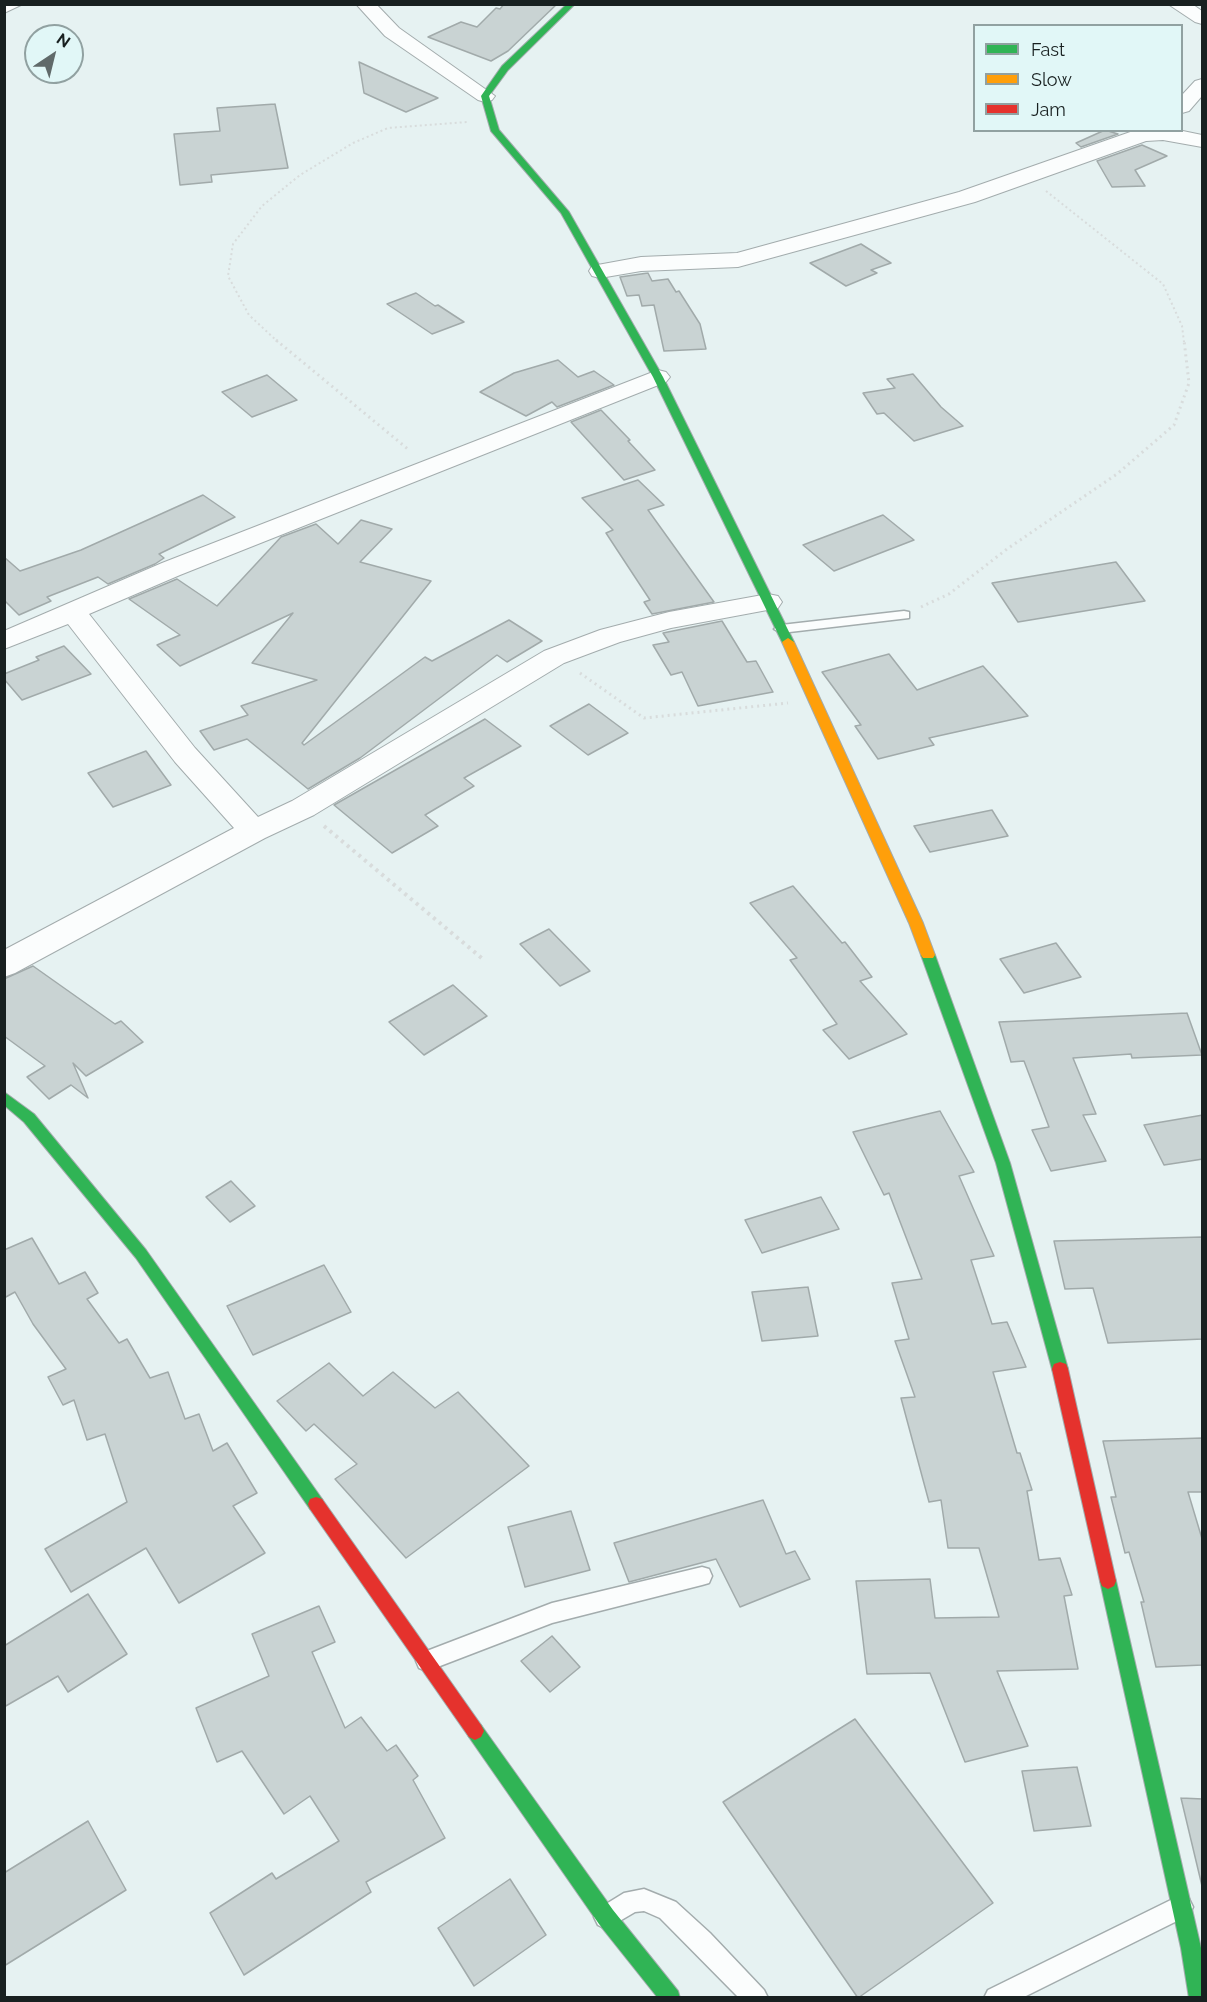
<!DOCTYPE html>
<style>
body{margin:0}
#map{position:relative;width:1207px;height:2002px;overflow:hidden;background:#e6f2f2;font-family:Raleway,sans-serif}
canvas{display:block}
.frame{position:absolute;inset:0;border:6px solid #182020;pointer-events:none}
.legend{position:absolute;left:973px;top:24px;width:210px;height:108px;box-sizing:border-box;background:#e1f7f7;border:2px solid #91a1a1;margin:0;padding:8px 10px;list-style:none;font-size:18px;color:#182020}
.legend li{display:flex;align-items:center;gap:12px;height:30px}
.legend b{width:30px;border:2px solid #91a1a1}
.north{position:absolute;left:24px;top:24px;width:60px;height:60px;box-sizing:border-box;background:#e1f7f7;border:2px solid #91a1a1;border-radius:50%;rotate:35deg;font-size:16px;font-weight:700;line-height:24px;text-align:center;color:#182020}
.north::after{content:'';display:block;margin:auto;width:21px;height:27px;background:#606a6a;clip-path:polygon(50% 0,100% 100%,50% 72%,0 100%)}
</style>
<div id="map">
<canvas width="1207" height="2002"></canvas>
<div class="frame"></div>
<ul class="legend">
<li><b style="height:8px;background:#30b455"></b>Fast</li>
<li><b style="height:8px;background:#ff9f0a"></b>Slow</li>
<li><b style="height:8px;background:#e5322d"></b>Jam</li>
</ul>
<div class="north">N</div>
</div>
<script>
const ctx = document.querySelector('canvas').getContext('2d');
ctx.lineJoin = 'round';
function paint(path, color) { ctx.fillStyle = color; ctx.fill(path, 'evenodd'); }
const shape = rows => new Path2D(rows.map(r => 'M' + r).join(''));
function strokePath(path, color, width, dash) { ctx.strokeStyle = color; ctx.lineWidth = width; ctx.lineCap = dash ? 'butt' : 'round'; ctx.setLineDash(dash || []); ctx.stroke(path); }
const building = shape([
 [504,4,557,4,508,51,491,61,428,37,461,22,477,27,496,8,500,9,504,4],
 [359,62,409,85,438,98,406,112,364,93,359,62],
 [275,104,288,168,211,175,212,182,180,185,174,134,220,131,217,108,275,104],
 [1105,130,1118,134,1081,147,1076,143,1105,130],
 [1142,145,1167,156,1135,170,1145,186,1112,187,1097,161,1142,145],
 [861,244,891,263,871,270,877,273,846,286,810,263,861,244],
 [648,273,652,281,668,279,676,292,679,291,700,324,706,349,664,351,654,305,642,306,639,295,627,296,620,277,648,273],
 [416,293,435,306,438,305,464,322,432,334,387,304,416,293],
 [558,360,578,377,594,371,614,385,557,407,552,402,526,416,480,392,514,373,558,360],
 [913,374,941,407,963,426,914,441,884,413,877,414,863,393,895,388,887,379,913,374],
 [267,375,297,400,252,417,222,392,267,375],
 [601,410,630,440,628,441,655,470,624,480,571,422,601,410],
 [638,480,664,505,648,510,714,602,652,614,644,602,650,600,606,533,613,530,582,498,638,480],
 [203,495,235,517,159,554,164,558,155,564,108,584,98,577,47,597,51,601,19,615,4,600,4,557,20,571,81,550,203,495],
 [883,515,914,540,834,571,803,545,883,515],
 [361,520,392,529,360,562,431,581,302,743,304,745,425,657,432,661,509,620,542,641,507,662,497,655,360,758,308,789,247,739,214,750,200,731,248,715,241,706,317,680,252,663,293,613,180,666,157,645,180,635,129,599,177,579,217,606,281,537,316,524,338,544,361,520],
 [1116,562,1145,601,1018,622,992,583,1116,562],
 [722,621,747,662,756,661,773,692,698,706,682,672,671,675,653,645,669,642,663,633,722,621],
 [64,646,91,674,22,700,4,679,4,674,39,660,36,657,64,646],
 [889,654,917,690,983,666,1028,716,929,738,934,745,878,759,855,726,861,725,822,672,889,654],
 [589,704,628,733,588,755,550,726,589,704],
 [485,719,521,746,464,778,474,786,425,815,438,826,392,853,334,805,485,719],
 [146,751,171,785,113,807,88,773,146,751],
 [992,810,1008,836,930,852,914,826,992,810],
 [793,886,842,943,845,942,872,977,860,981,907,1034,849,1059,823,1030,837,1024,790,960,797,958,750,903,793,886],
 [549,929,590,971,560,986,520,944,549,929],
 [1056,943,1081,977,1024,993,1000,959,1056,943],
 [33,966,115,1024,121,1021,143,1042,86,1076,73,1063,88,1098,71,1085,49,1099,27,1077,45,1066,4,1036,4,979,33,966],
 [453,985,487,1016,424,1055,389,1022,453,985],
 [1187,1013,1202,1055,1132,1058,1131,1054,1073,1058,1096,1114,1083,1115,1106,1161,1051,1171,1032,1130,1049,1127,1024,1061,1011,1062,999,1022,1187,1013],
 [940,1111,974,1172,959,1176,994,1256,971,1260,992,1324,1007,1322,1026,1367,993,1372,1017,1453,1020,1453,1032,1490,1027,1491,1039,1560,1060,1558,1072,1595,1064,1596,1078,1669,997,1671,1028,1746,965,1762,930,1673,867,1674,856,1581,930,1579,935,1618,999,1617,979,1548,948,1548,941,1500,929,1502,901,1398,915,1397,895,1341,909,1339,892,1283,922,1279,889,1193,884,1195,853,1132,940,1111],
 [1203,1115,1203,1159,1164,1165,1144,1125,1203,1115],
 [231,1181,255,1206,230,1222,206,1197,231,1181],
 [821,1197,839,1229,762,1253,745,1220,821,1197],
 [1203,1237,1203,1339,1108,1343,1093,1288,1065,1289,1054,1241,1203,1237],
 [32,1238,59,1284,85,1272,98,1293,87,1299,119,1343,127,1339,150,1378,168,1372,185,1419,199,1414,213,1451,227,1443,257,1493,233,1506,265,1553,179,1603,146,1548,71,1592,45,1549,127,1502,105,1434,87,1440,74,1400,63,1405,48,1377,66,1369,33,1324,15,1292,4,1298,4,1250,32,1238],
 [324,1265,351,1312,253,1355,227,1306,324,1265],
 [808,1287,818,1336,762,1341,752,1292,808,1287],
 [329,1363,363,1396,393,1372,435,1408,458,1392,529,1466,406,1558,335,1479,357,1464,314,1424,306,1431,277,1401,329,1363],
 [1203,1438,1203,1492,1188,1492,1203,1542,1203,1665,1156,1667,1141,1602,1144,1602,1129,1552,1125,1553,1111,1497,1116,1497,1103,1441,1203,1438],
 [763,1500,786,1554,795,1551,810,1579,740,1607,716,1559,629,1582,614,1543,763,1500],
 [571,1511,590,1570,525,1587,508,1527,571,1511],
 [88,1594,127,1654,68,1692,58,1676,4,1707,4,1646,88,1594],
 [319,1606,335,1642,312,1652,345,1728,361,1717,387,1751,396,1745,418,1776,413,1780,445,1838,366,1882,371,1892,244,1975,210,1913,272,1873,276,1879,339,1841,310,1796,284,1814,242,1751,217,1762,196,1708,269,1676,252,1634,319,1606],
 [552,1636,580,1667,550,1692,521,1661,552,1636],
 [855,1719,993,1903,858,1998,723,1802,855,1719],
 [1077,1767,1091,1826,1034,1831,1022,1771,1077,1767],
 [1181,1798,1203,1799,1203,1886,1202,1886,1181,1798],
 [88,1821,126,1890,4,1966,4,1873,88,1821],
 [510,1879,546,1935,474,1986,438,1928,510,1879]
]);
paint(building, '#c9d3d3');
strokePath(building, '#a1aaaa', 1.5);
const lane = shape([
 [904,611,909,612,909,618,781,633,774,629,781,625,904,611],
 [702,1567,709,1569,712,1576,709,1583,702,1585,552,1623,427,1671,419,1668,416,1661,419,1654,552,1603,702,1567],
 [644,1889,676,1902,710,1933,764,1990,768,1998,739,1998,660,1918,644,1911,635,1912,606,1929,598,1925,594,1917,598,1909,624,1893,644,1889],
 [1181,1895,1189,1899,1193,1907,1189,1915,1022,1998,984,1998,988,1990,1181,1895]
]);
const street = shape([
 [4,4,23,4,4,13,4,4],
 [356,4,376,4,399,28,495,96,492,100,485,102,478,100,385,36,356,4],
 [1168,4,1192,4,1202,11,1202,24,1195,22,1168,4],
 [1202,79,1202,96,1189,111,1182,113,1182,95,1195,81,1202,79],
 [1136,130,1178,130,1202,135,1202,147,1163,140,1146,141,975,202,738,267,641,271,600,278,592,276,589,271,592,266,641,257,737,253,959,192,1136,130],
 [658,370,666,372,670,377,666,382,180,575,89,614,195,748,258,817,292,801,544,651,600,630,669,612,768,594,778,596,782,602,778,608,671,628,620,642,564,663,314,815,265,838,15,973,4,977,4,950,234,828,175,762,68,624,4,649,4,631,162,563,658,370]
]);
const fast = shape([
 [567,4,575,4,508,70,489,96,499,130,569,212,663,377,794,642,792,644,788,646,782,642,653,377,561,213,491,131,481,96,502,66,567,4],
 [928,950,935,955,1010,1163,1068,1369,1066,1374,1060,1376,1054,1374,1052,1369,996,1163,921,955,928,950],
 [4,1092,34,1114,146,1250,322,1499,324,1504,322,1509,316,1511,310,1509,136,1258,24,1122,4,1105,4,1092],
 [1108,1573,1114,1576,1116,1581,1201,1948,1202,1998,1189,1998,1181,1948,1100,1581,1102,1576,1108,1573],
 [475,1722,481,1725,613,1910,678,1991,680,1998,658,1998,599,1924,469,1737,466,1731,469,1725,475,1722]
]);
const slow = shape([
 [788,638,794,642,923,923,935,955,933,958,923,958,921,955,909,923,782,642,788,638]
]);
const jam = shape([
 [1060,1362,1066,1364,1068,1369,1116,1581,1114,1586,1108,1589,1102,1586,1100,1581,1052,1369,1054,1364,1060,1362],
 [316,1497,322,1499,481,1725,484,1731,481,1737,475,1740,469,1737,310,1509,308,1504,310,1499,316,1497]
]);
strokePath(lane, '#a3acad', 3);
strokePath(street, '#a3acad', 2);
strokePath(fast, '#a3acad', 2);
strokePath(slow, '#a3acad', 2);
strokePath(jam, '#a3acad', 2);
strokePath(shape([
 [1046,191,1163,284,1182,326,1184,342],
 [278,342,249,315,228,276,233,244,262,206,300,175,353,143,388,128,467,122]
]), '#d8dcdc', 2, [2, 3]);
strokePath(shape([
 [276,340,409,450],
 [921,607,949,594,1007,549,1117,474,1174,425,1189,383,1184,340],
 [580,673,644,718,788,703]
]), '#d8dcdc', 3, [2, 4]);
strokePath(shape([
 [324,826,484,960]
]), '#d8dcdc', 4, [3, 4.5]);
paint(lane, '#fbfdfd');
paint(street, '#fbfdfd');
paint(fast, '#30b455');
paint(slow, '#ff9f0a');
paint(jam, '#e5322d');
</script>
